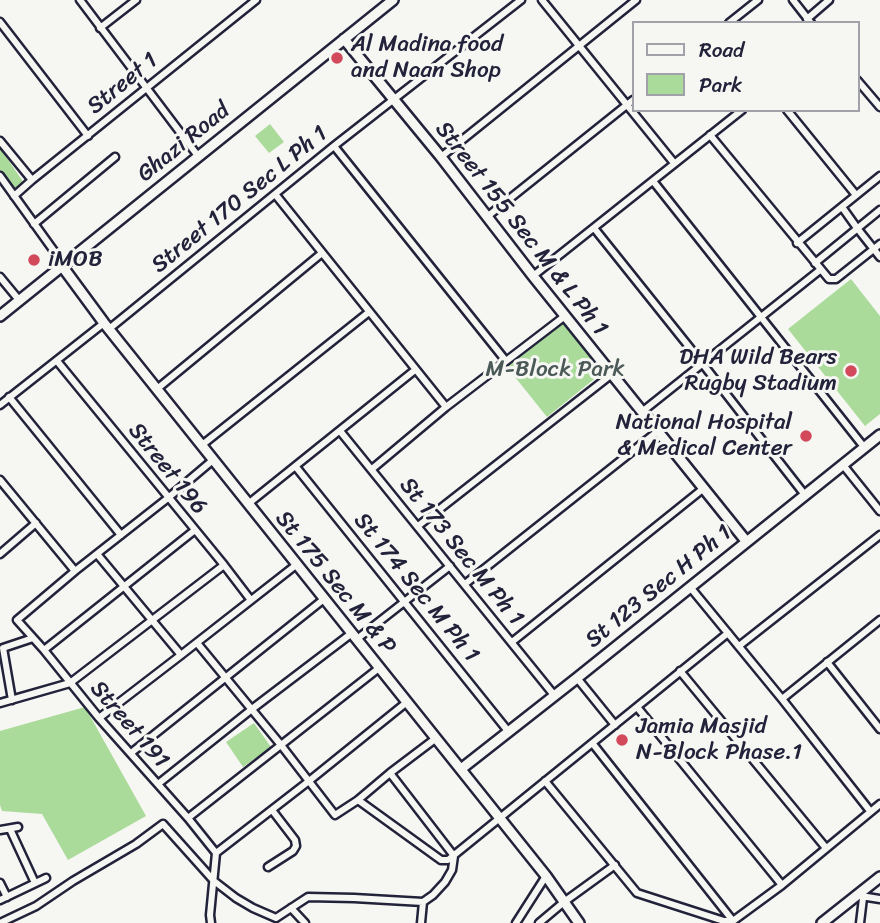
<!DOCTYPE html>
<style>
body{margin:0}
#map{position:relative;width:880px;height:923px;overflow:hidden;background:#f6f6f2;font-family:Sriracha,sans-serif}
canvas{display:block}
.legend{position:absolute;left:632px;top:21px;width:228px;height:91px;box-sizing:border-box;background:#f6f6f2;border:2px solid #a1a1a9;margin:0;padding:9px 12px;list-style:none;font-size:21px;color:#22223b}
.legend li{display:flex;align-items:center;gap:14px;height:35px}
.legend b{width:35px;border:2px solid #a1a1a9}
</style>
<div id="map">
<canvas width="880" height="923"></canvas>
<ul class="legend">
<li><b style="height:9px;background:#f6f6f2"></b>Road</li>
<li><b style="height:19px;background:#aadb9b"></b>Park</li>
</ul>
</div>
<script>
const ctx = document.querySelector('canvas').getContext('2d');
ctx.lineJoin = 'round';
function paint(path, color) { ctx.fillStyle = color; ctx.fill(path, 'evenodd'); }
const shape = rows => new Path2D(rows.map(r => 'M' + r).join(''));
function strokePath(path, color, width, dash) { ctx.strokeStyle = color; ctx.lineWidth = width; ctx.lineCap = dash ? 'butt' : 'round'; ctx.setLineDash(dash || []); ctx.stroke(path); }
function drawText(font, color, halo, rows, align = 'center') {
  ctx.font = font + ' Sriracha,sans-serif'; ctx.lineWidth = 6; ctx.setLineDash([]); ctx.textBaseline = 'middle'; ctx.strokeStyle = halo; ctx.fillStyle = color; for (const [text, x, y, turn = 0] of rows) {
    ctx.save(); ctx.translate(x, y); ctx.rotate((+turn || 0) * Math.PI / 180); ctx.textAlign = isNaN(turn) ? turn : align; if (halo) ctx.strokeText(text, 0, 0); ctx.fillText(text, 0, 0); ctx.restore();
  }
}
paint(shape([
 [270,124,284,142,269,153,255,136],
 [0,148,24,183,14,189,0,171],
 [851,279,880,316,880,414,865,426,788,329],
 [563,323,603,372,547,417,507,367],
 [85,707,146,816,68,860,42,814,2,811,0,805,0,731],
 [254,723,271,747,243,767,226,742]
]), '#aadb9b');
const street = shape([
 [80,0,198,156],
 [542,0,674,163],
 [793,0,811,23],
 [807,19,829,0],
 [0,22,88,136],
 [729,23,758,0],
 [100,28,136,0],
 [857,80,880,107],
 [787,110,856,195],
 [710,135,829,279,836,279,880,244],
 [0,141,32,180],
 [334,146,506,361],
 [441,157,636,0],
 [0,176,64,265],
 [653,181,864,447],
 [275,194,446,407],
 [14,196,32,180,256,0],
 [842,207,857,228,880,257],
 [488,216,633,100],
 [34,224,115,157],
 [594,228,702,363,805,495],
 [797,243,880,176],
 [815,263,880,210],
 [533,276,742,110],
 [0,277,19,300],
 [109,329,334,146,521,0],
 [57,361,224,565,250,599],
 [157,389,322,253],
 [9,397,121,535],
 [0,405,104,323],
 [643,411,820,270],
 [340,431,554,695],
 [202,445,369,312],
 [213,460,168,498,75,571,17,620,44,650,99,718,188,818,216,853],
 [843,465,880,511],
 [296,467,508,731],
 [372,469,446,407,565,316],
 [0,480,75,571],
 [248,504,415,370],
 [418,526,612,374],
 [0,554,36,523],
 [97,554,181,655],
 [465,584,658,431],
 [690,587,782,699,870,811],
 [357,639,450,566],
 [512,642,704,488],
 [197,643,281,745,335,815,358,800,390,773,435,739],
 [739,646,880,535],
 [44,650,195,530],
 [827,662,880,729],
 [680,671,826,848],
 [577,678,615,725],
 [782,699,880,620],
 [12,700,3,648,33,638],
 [0,703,70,683,224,565],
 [637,707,782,885],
 [99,718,181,655,296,565],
 [593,744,733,921],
 [131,753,324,599],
 [545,781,637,893,724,921,733,921],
 [158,784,252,709,352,633],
 [358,800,441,860,448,860,728,633],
 [188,818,379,668],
 [10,829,35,883],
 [0,830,18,827],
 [216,853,309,781,407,702],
 [268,867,293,851,296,846,295,840,272,810],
 [0,883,7,897],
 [861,896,880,899],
 [0,900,46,878],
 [291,908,305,923],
 [733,921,782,885,880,804],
 [0,923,36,906,73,881,136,844,163,824,214,881,236,898,253,908,276,918,308,897,354,898,423,902,433,895,445,882,452,870,454,856,390,773],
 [211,923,210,915,216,853],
 [421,923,423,902],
 [516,923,546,876],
 [539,923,564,902,615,865],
 [860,923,863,898]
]);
const secondary = shape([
 [344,39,441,157,533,276,746,541],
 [62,266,104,323,546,876,579,923],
 [0,316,393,0],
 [461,769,577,678,880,435],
 [822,923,880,877]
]);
strokePath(street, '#22223b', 11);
strokePath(secondary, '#22223b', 14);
strokePath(street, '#f6f6f2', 6);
strokePath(secondary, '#f6f6f2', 9);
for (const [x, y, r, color] of [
 [337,58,7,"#d1495b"],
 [34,260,7,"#d1495b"],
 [851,371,7,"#d1495b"],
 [806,436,7,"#d1495b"],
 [622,740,7,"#d1495b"]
]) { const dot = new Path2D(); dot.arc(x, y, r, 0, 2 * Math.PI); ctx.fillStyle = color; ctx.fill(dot); strokePath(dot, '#f6f6f2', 2.5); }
drawText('23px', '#22223b', '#f6f6f2', [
 ["Al Madina food",351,45],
 ["and Naan Shop",351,71],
 ["iMOB",48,260],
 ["DHA Wild Bears",837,358,"right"],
 ["Rugby Stadium",837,384,"right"],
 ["National Hospital",792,423,"right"],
 ["& Medical Center",792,449,"right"],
 ["Jamia Masjid",636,727],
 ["N-Block Phase.1",636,753]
], 'left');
drawText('23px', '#22223b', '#f6f6f2', [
 ["Street 1",123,84,-39],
 ["Ghazi Road",184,143,-39],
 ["Street 170 Sec L Ph 1",240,200,-39],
 ["Street 155 Sec M & L Ph 1",521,229,52],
 ["Street 196",167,469,51],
 ["St 173 Sec M Ph 1",461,552,51],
 ["St 175 Sec M & P",335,583,51],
 ["St 123 Sec H Ph 1",659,587,-39],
 ["St 174 Sec M Ph 1",416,588,51],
 ["Street 191",129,725,49]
]);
drawText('23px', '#4b5a58', '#f6f6f2', [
 ["M-Block Park",555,370]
]);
</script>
